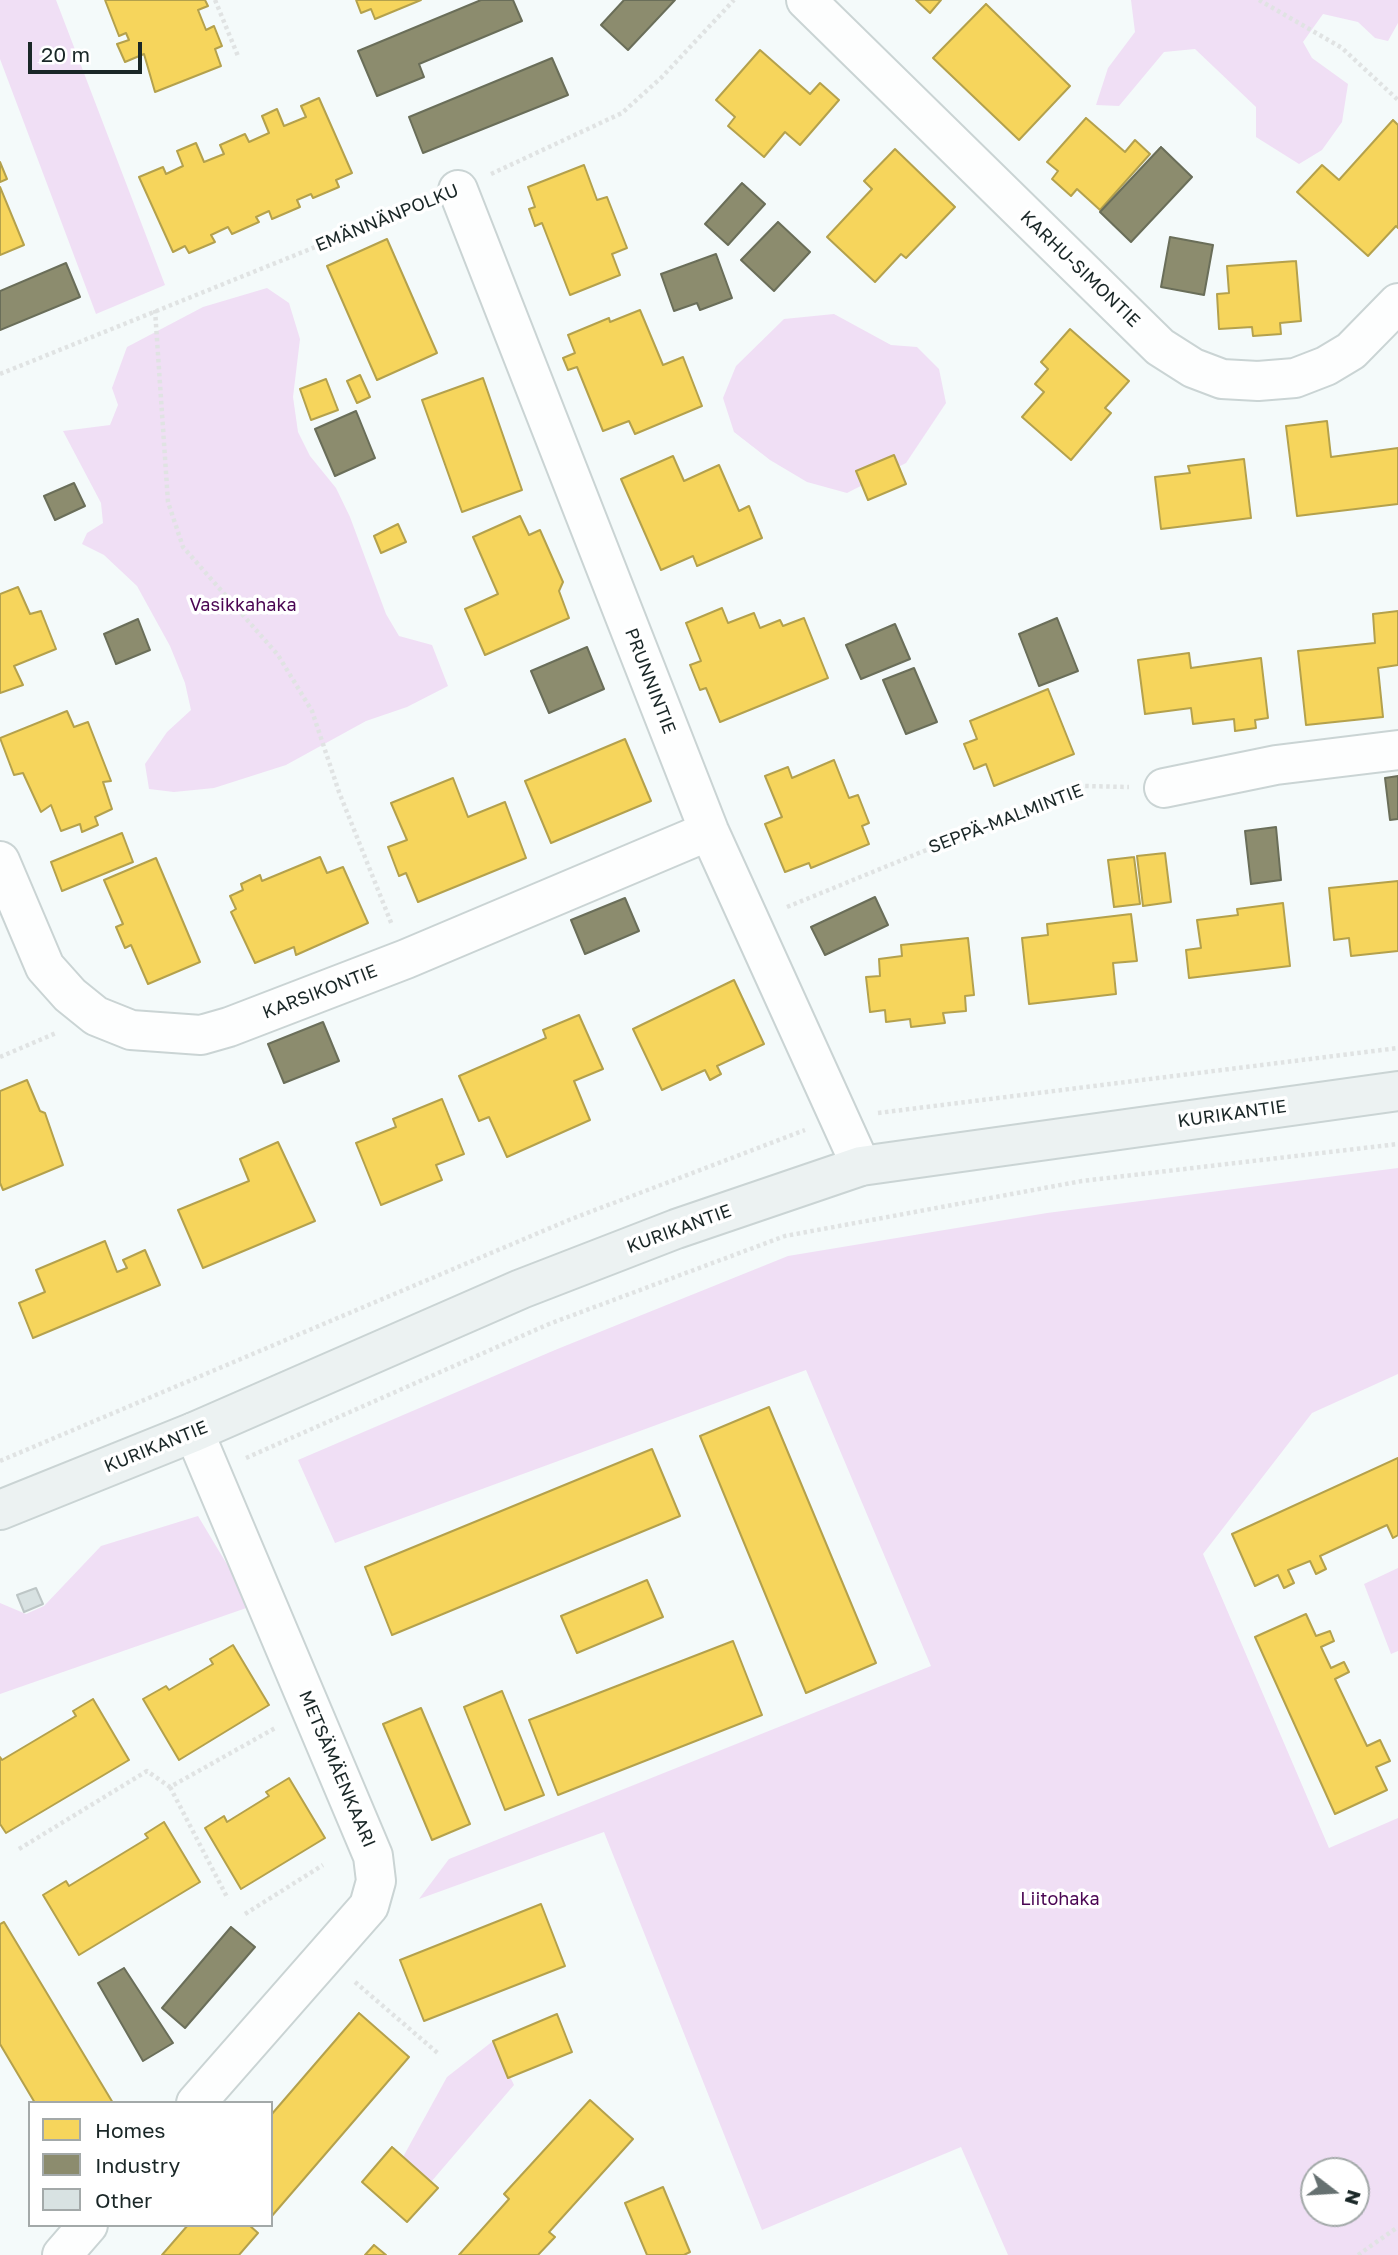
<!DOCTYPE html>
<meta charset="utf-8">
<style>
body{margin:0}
#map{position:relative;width:1398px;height:2255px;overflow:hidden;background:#f4fafa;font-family:"Golos Text",sans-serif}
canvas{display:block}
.legend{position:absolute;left:28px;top:2101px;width:245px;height:126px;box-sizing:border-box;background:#fff;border:2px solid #a3a9a9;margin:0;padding:9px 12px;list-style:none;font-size:21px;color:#1a2727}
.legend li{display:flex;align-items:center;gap:14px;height:35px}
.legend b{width:35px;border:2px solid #a3a9a9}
.north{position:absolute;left:1300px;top:2157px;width:70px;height:70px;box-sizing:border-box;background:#fff;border:2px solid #a3a9a9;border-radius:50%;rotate:107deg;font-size:19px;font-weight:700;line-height:28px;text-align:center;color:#1a2727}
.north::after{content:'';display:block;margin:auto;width:24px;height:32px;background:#667171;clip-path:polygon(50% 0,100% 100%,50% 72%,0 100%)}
.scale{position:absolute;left:28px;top:42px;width:114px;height:32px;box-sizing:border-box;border:4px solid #1a2727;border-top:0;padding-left:9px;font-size:21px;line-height:24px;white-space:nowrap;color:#1a2727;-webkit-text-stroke:5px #fff;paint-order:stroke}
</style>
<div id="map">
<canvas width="1398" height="2255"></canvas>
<ul class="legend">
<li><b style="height:19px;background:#f6d55c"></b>Homes</li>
<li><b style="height:19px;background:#8c8c6e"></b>Industry</li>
<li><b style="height:19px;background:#d8e2e2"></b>Other</li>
</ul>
<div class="north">N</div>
<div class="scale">20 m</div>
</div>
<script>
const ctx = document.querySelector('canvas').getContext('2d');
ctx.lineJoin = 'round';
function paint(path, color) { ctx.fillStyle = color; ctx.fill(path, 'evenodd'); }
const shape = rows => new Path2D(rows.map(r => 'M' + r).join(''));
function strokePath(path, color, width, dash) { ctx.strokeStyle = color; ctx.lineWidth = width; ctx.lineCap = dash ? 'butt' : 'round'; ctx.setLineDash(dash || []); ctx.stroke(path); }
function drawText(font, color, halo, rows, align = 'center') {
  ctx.font = font + ' "Golos Text",sans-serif'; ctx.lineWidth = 7; ctx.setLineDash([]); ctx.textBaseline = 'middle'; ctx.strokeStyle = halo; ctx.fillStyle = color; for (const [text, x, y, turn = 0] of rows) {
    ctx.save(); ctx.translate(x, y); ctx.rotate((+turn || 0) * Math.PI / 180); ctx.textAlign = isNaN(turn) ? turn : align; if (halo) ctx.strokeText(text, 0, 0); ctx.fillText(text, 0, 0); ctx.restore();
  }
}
paint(shape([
 [0,0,56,0,165,285,96,314,0,59],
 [1131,0,1398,0,1398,23,1388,41,1375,38,1358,22,1323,14,1303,42,1312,58,1348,84,1342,122,1322,150,1299,164,1256,137,1256,107,1195,49,1164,52,1119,106,1096,105,1108,68,1135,32],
 [267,288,289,303,300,339,293,397,298,432,310,456,336,488,350,517,386,614,399,636,432,645,448,686,407,707,366,721,286,765,214,788,174,792,149,789,145,764,167,732,191,710,185,683,170,646,137,586,104,555,82,544,87,533,103,523,101,503,63,431,110,425,118,405,112,388,127,347,203,307],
 [834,314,891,345,917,347,939,369,946,403,906,463,847,493,807,482,770,460,734,432,723,398,736,366,784,319],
 [1398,1168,1398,1374,1312,1413,1203,1554,1329,1848,1398,1818,1398,2255,1008,2255,961,2147,762,2230,604,1832,419,1899,449,1859,931,1666,806,1370,335,1543,298,1460,555,1350,788,1256,1047,1213],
 [1314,2171,1356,2171,1356,2213,1314,2213],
 [198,1516,252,1606,0,1694,0,1603,26,1614,44,1606,101,1546],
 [1398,1568,1398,1651,1391,1654,1364,1584],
 [493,2041,514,2085,431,2182,403,2157,447,2077]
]), '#f0dff5');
const homes = shape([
 [105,0,205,0,208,6,198,10,206,30,214,26,222,46,215,49,221,66,155,92,144,54,125,62,117,44,129,40,126,33,119,36,105,0],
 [356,0,421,0,375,19,371,9,361,13,356,0],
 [916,0,941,0,930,13,916,0],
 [986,4,1070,86,1019,140,933,58,986,4],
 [760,50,810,94,820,83,839,100,800,145,785,132,764,157,728,126,735,117,716,100,760,50],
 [319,98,352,173,336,180,339,187,313,198,311,194,297,200,300,207,272,219,269,211,256,217,259,222,232,234,228,227,211,235,215,242,189,253,185,246,173,252,139,177,163,167,166,174,183,166,177,151,196,143,204,162,224,154,220,145,245,134,249,142,269,133,262,116,277,109,284,126,306,117,301,106,319,98],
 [1086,118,1125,152,1135,140,1150,154,1100,210,1077,189,1071,196,1052,179,1058,171,1047,162,1086,118],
 [1393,120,1398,125,1398,228,1396,226,1368,256,1297,192,1322,165,1339,180,1393,120],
 [895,149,955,207,906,258,901,254,875,282,827,237,872,189,864,181,895,149],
 [0,162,7,179,0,182,0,162],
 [584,165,597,200,607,197,627,248,612,254,620,275,570,295,542,223,535,226,529,209,535,207,528,187,584,165],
 [0,187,24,245,0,255,0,187],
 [387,239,437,353,377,380,327,266,387,239],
 [1296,261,1301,321,1280,323,1281,334,1253,336,1252,327,1219,329,1217,294,1229,293,1227,266,1296,261],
 [640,310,663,365,683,357,702,406,635,434,629,421,603,431,577,367,568,370,563,358,575,353,568,335,609,318,610,322,640,310],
 [1070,329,1129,381,1105,408,1111,413,1071,460,1022,417,1044,392,1035,384,1048,369,1041,362,1070,329],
 [360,375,370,397,357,403,347,381,360,375],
 [483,378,522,490,462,512,422,400,483,378],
 [326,379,338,410,311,420,300,389,326,379],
 [1327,421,1331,457,1398,448,1398,504,1297,516,1286,426,1327,421],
 [894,455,906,484,868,500,856,471,894,455],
 [673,456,684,481,719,465,739,511,749,506,762,538,697,566,693,556,661,570,621,479,673,456],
 [1244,459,1251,518,1161,529,1155,477,1190,473,1188,466,1244,459],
 [520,516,529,535,540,530,563,582,559,591,569,618,485,655,465,609,498,594,473,537,520,516],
 [398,524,406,542,381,553,374,536,398,524],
 [18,587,30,614,41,611,56,649,14,666,23,685,0,693,0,594,18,587],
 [722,608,728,623,754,613,760,628,780,620,783,626,804,618,828,678,720,722,706,688,700,690,690,665,701,661,686,623,722,608],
 [1398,611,1398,665,1378,668,1383,717,1306,725,1298,651,1375,643,1373,614,1398,611],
 [1189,653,1191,668,1261,658,1268,718,1255,720,1256,728,1235,731,1234,719,1193,724,1191,708,1145,714,1138,660,1189,653],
 [1048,689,1074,754,994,786,986,764,974,769,964,744,977,739,970,721,1048,689],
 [67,711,74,727,88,722,111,781,103,782,112,809,95,817,98,825,82,832,80,824,61,831,51,805,41,812,23,773,14,775,0,738,67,711],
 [625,739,651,801,551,843,525,781,625,739],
 [834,760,849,798,858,795,869,823,862,826,869,844,811,868,809,863,785,872,765,824,782,817,765,776,788,767,792,778,834,760],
 [453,778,468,817,505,802,526,858,418,902,406,873,399,876,388,847,407,840,391,803,453,778],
 [122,833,133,862,62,891,51,862,122,833],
 [1165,853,1171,902,1143,906,1137,856,1165,853],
 [320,857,327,873,343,867,368,923,296,955,294,947,255,963,231,912,236,909,230,896,243,890,241,884,260,875,262,881,320,857],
 [1134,857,1140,904,1114,907,1108,860,1134,857],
 [156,858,200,962,148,984,131,945,125,948,116,927,123,924,104,880,156,858],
 [1398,881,1398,951,1351,956,1349,938,1334,940,1329,888,1398,881],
 [1283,903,1290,966,1189,978,1186,950,1201,948,1197,920,1238,915,1237,909,1283,903],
 [1131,914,1137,961,1113,963,1116,994,1029,1004,1022,938,1048,935,1047,924,1131,914],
 [968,938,974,995,965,996,966,1011,943,1013,945,1023,911,1027,910,1019,886,1022,885,1010,870,1012,866,977,880,976,879,959,902,956,901,945,968,938],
 [734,980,764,1044,717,1066,721,1074,710,1080,705,1070,662,1090,633,1029,734,980],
 [579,1015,603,1069,574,1081,590,1120,507,1157,489,1117,479,1121,459,1076,546,1038,543,1030,579,1015],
 [27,1080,40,1111,45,1113,63,1165,3,1190,0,1183,0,1091,27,1080],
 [442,1099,464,1154,436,1165,442,1180,381,1205,356,1143,396,1127,393,1119,442,1099],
 [278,1142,315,1221,203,1268,178,1210,249,1181,240,1159,278,1142],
 [105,1241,117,1272,127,1268,123,1260,145,1250,160,1285,33,1338,19,1303,45,1292,36,1270,105,1241],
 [769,1407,876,1663,806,1693,700,1436,769,1407],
 [652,1449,680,1516,392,1635,365,1567,652,1449],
 [1398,1458,1398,1535,1393,1538,1387,1525,1320,1556,1326,1569,1316,1574,1310,1561,1288,1570,1294,1583,1284,1588,1278,1575,1255,1586,1232,1534,1398,1458],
 [647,1580,663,1617,577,1653,561,1616,647,1580],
 [1306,1614,1316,1636,1330,1631,1334,1641,1321,1647,1331,1668,1344,1662,1349,1672,1335,1679,1367,1746,1380,1740,1390,1761,1376,1767,1387,1790,1335,1814,1255,1637,1306,1614],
 [733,1641,762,1715,558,1795,529,1720,733,1641],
 [233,1645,269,1705,179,1760,143,1699,166,1686,169,1690,213,1664,210,1659,233,1645],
 [502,1691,544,1795,505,1810,464,1707,502,1691],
 [93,1699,129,1760,6,1833,0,1824,0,1757,2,1760,76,1716,73,1711,93,1699],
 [421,1708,470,1824,432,1840,383,1724,421,1708],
 [289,1778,325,1838,241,1889,205,1828,224,1816,227,1822,269,1796,266,1792,289,1778],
 [164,1822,200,1882,79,1955,43,1895,66,1881,69,1886,148,1838,145,1834,164,1822],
 [541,1904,565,1966,424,2021,400,1960,541,1904],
 [4,1922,113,2103,35,2103,0,2044,0,1924,4,1922],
 [359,2013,409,2057,271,2217,271,2115,359,2013],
 [557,2014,572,2052,508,2078,493,2041,557,2014],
 [590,2100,633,2139,549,2232,555,2237,538,2255,459,2255,509,2199,504,2194,590,2100],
 [392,2147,438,2188,407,2222,362,2182,392,2147],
 [663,2187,690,2252,684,2255,647,2255,625,2203,663,2187],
 [188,2225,249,2225,258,2233,239,2255,162,2255,188,2225],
 [374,2245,386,2255,365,2255,374,2245]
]);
paint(homes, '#f6d55c');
strokePath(homes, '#b4a14c', 2);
const industry = shape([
 [481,0,513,0,522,21,419,64,424,77,377,96,358,51,481,0],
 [624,0,675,0,628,50,601,25,624,0],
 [552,58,568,95,423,153,409,117,552,58],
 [1161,147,1192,177,1131,242,1100,212,1161,147],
 [742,183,765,204,728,245,705,224,742,183],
 [778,222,810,252,774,291,741,260,778,222],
 [1170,237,1213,245,1204,295,1161,287,1170,237],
 [716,254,732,298,700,310,697,303,674,311,661,274,716,254],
 [66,263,80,297,0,330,0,291,66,263],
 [356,411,375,458,335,476,315,429,356,411],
 [74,483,85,506,55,520,44,496,74,483],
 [1057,618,1078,671,1039,686,1019,634,1057,618],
 [138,619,150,650,116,664,104,634,138,619],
 [895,624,910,659,861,679,846,645,895,624],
 [587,647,604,689,549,713,531,671,587,647],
 [914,668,937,722,906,734,883,680,914,668],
 [1398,776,1398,819,1390,820,1385,778,1398,776],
 [1276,827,1281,880,1251,884,1245,831,1276,827],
 [875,897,888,925,825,955,811,927,875,897],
 [625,898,639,931,585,954,571,920,625,898],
 [323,1022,339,1061,284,1083,268,1044,323,1022],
 [231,1927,255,1947,185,2028,162,2008,231,1927],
 [124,1968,173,2043,143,2061,98,1983,124,1968]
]);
paint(industry, '#8c8c6e');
strokePath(industry, '#6a6e59', 2);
const building = shape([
 [36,1588,43,1604,24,1612,17,1595,36,1588]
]);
paint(building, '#d8e2e2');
strokePath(building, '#bdc6c6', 2);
const minor = shape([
 [806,0,1160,347,1193,368,1222,379,1258,381,1295,378,1326,366,1351,351,1398,303],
 [458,190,709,831,861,1166],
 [1164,788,1276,765,1398,750],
 [0,861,45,967,70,995,96,1016,131,1030,201,1035,229,1027,406,959,709,831],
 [194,1432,373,1856,376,1881,369,1906,196,2103],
 [62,2255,88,2225]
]);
const secondary = shape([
 [0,1510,194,1432,521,1289,676,1229,861,1166,1398,1091]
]);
strokePath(minor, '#cad4d4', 42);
strokePath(secondary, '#cad4d4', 42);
strokePath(shape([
 [215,0,238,56],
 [1259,0,1342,48,1398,100],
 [491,174,622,113,662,77,734,0],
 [155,310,168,502,183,547,278,655,312,711,339,792,392,925],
 [0,374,422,204],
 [787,907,1083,786,1129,787],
 [0,1057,56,1033],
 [878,1113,1398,1048],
 [246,1458,549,1324,785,1236,1082,1181,1398,1144],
 [0,1461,569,1220,805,1130],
 [170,1787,228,1899],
 [19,1849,147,1771,170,1787,277,1727],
 [245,1914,323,1865],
 [355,1982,440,2055],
 [1358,2255,1398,2227]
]), '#e0e3e3', 4.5, [3.5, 3.5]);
strokePath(minor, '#fdfefe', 38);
strokePath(secondary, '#ecf2f2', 38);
drawText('18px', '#1a2727', '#fff', [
 ["EMÄNNÄNPOLKU",387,218,-22],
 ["KARHU-SIMONTIE",1080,269,44],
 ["PRUNNINTIE",650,681,69],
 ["SEPPÄ-MALMINTIE",1006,819,-21],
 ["KARSIKONTIE",320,992,-21],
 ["KURIKANTIE",1232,1114,-8],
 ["KURIKANTIE",679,1229,-20],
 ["KURIKANTIE",156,1447,-22],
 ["METSÄMÄENKAARI",337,1769,67]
]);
drawText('18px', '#4a0653', '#fff', [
 ["Vasikkahaka",243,605],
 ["Liitohaka",1060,1899]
]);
</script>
